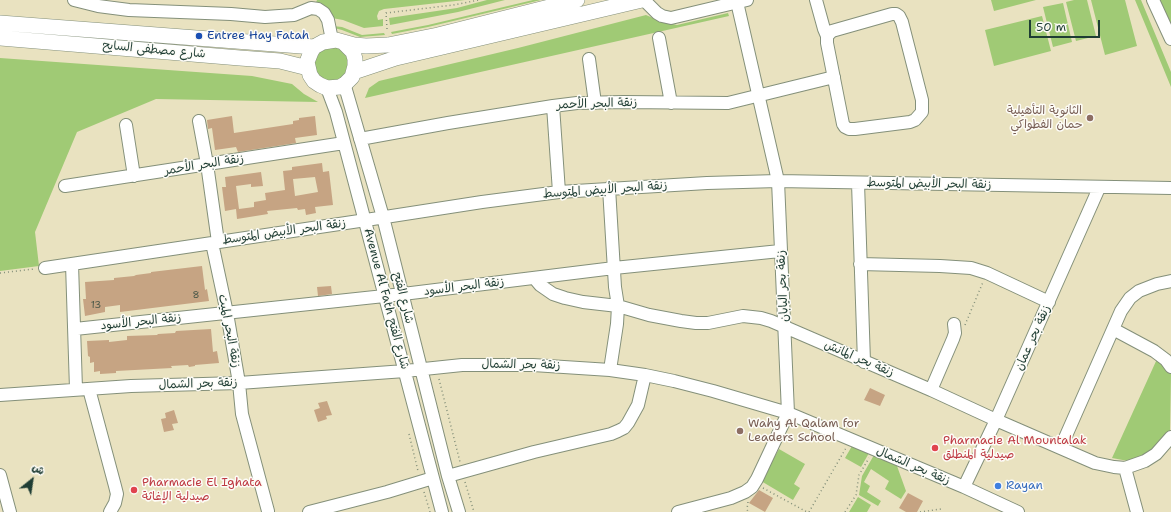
<!DOCTYPE html>
<meta charset="utf-8">
<style>
body{margin:0}
#map{position:relative;width:1171px;height:512px;overflow:hidden;background:#e9e2c0;font-family:"Shantell Sans","Playpen Sans Arabic",sans-serif}
canvas{display:block}
.north{position:absolute;left:12px;top:460px;width:40px;height:40px;-webkit-text-stroke:3px #fdfcf7;paint-order:stroke;rotate:30deg;font-size:11px;font-weight:700;line-height:16px;text-align:center;color:#1f3d34}
.north::after{content:'';display:block;margin:auto;width:14px;height:18px;background:#1f3d34;clip-path:polygon(50% 0,100% 100%,50% 72%,0 100%)}
.scale{position:absolute;left:1029px;top:20px;width:71px;height:18px;box-sizing:border-box;border:2px solid #1f3d34;border-top:0;padding-left:5px;font-size:12px;line-height:14px;white-space:nowrap;color:#1f3d34;-webkit-text-stroke:3px #fdfcf7;paint-order:stroke}
</style>
<div id="map">
<canvas width="1171" height="512"></canvas>
<div class="north">ش</div>
<div class="scale">50 m</div>
</div>
<script>
const ctx = document.querySelector('canvas').getContext('2d');
ctx.lineJoin = 'round';
function paint(path, color) { ctx.fillStyle = color; ctx.fill(path, 'evenodd'); }
const shape = rows => new Path2D(rows.map(r => 'M' + r).join(''));
function strokePath(path, color, width, dash) { ctx.strokeStyle = color; ctx.lineWidth = width; ctx.lineCap = dash ? 'butt' : 'round'; ctx.setLineDash(dash || []); ctx.stroke(path); }
function drawText(font, color, halo, rows, align = 'center') {
  ctx.font = font + ' "Shantell Sans","Playpen Sans Arabic",sans-serif'; ctx.lineWidth = 3; ctx.setLineDash([]); ctx.textBaseline = 'middle'; ctx.strokeStyle = halo; ctx.fillStyle = color; for (const [text, x, y, turn = 0] of rows) {
    ctx.save(); ctx.translate(x, y); ctx.rotate((+turn || 0) * Math.PI / 180); ctx.textAlign = isNaN(turn) ? turn : align; if (halo) ctx.strokeText(text, 0, 0); ctx.fillText(text, 0, 0); ctx.restore();
  }
}
paint(shape([
 [317,0,465,0,384,9,379,11,377,16,378,20,383,19,383,26,364,28,343,20,332,18,315,5],
 [487,0,505,0,458,12,390,25,389,18,457,8],
 [533,0,541,0,428,27,392,34,391,32,428,25],
 [991,0,1036,0,994,11],
 [1074,0,1087,0,1096,36,1076,41,1066,2],
 [1091,0,1125,0,1137,46,1105,55],
 [1135,0,1141,0,1171,72,1171,87],
 [1159,0,1171,0,1171,29],
 [1063,3,1072,42,1053,47,1043,7],
 [728,13,729,16,365,98,369,88,379,81,518,48,646,15,660,21,677,25],
 [1042,16,1051,51,994,66,985,30],
 [333,26,342,27,362,35,384,33,385,35,360,37,342,30,334,28],
 '314 64a17 17 0 1 1 34 0a17 17 0 1 1-34 0Z',
 [0,58,252,76,292,84,304,94,318,102,156,99,77,132,35,232,39,266,0,271],
 [1157,359,1167,367,1171,374,1170,432,1154,452,1128,461,1112,458],
 [852,446,869,453,861,467,845,458],
 [779,449,805,464,794,484,800,488,793,500,761,481],
 [874,455,897,466,906,491,901,499,885,489,889,481,871,469,864,482,870,486,867,492,881,501,878,506,859,495,862,476],
 [858,497,871,505,867,512,849,512]
]), '#a0ca75');
paint(shape([
 [232,116,234,133,293,124,293,121,299,120,299,118,315,116,317,135,295,138,296,143,238,152,236,147,215,150,212,128,208,129,207,120],
 [322,163,323,172,329,171,333,205,315,207,316,213,306,215,305,209,298,210,297,208,267,211,268,214,237,219,236,209,225,211,222,187,226,187,225,177,261,172,263,186,251,187,251,184,236,186,239,209,254,207,254,202,266,200,265,193,285,190,283,171,292,170,292,167],
 [315,177,318,192,295,196,293,179],
 [202,266,205,290,207,289,209,301,120,312,120,305,105,307,105,312,85,316,83,299,86,299,85,282,114,280,114,278,134,276,136,275,151,273,151,272],
 [331,286,332,294,318,296,317,287],
 [211,329,213,352,217,351,219,363,195,365,195,366,189,367,188,365,171,366,172,368,116,371,116,373,100,374,100,371,94,372,94,362,90,363,90,357,88,356,87,341,109,340,109,342,127,340,127,336,157,335,158,334,175,333,176,331],
 [870,388,885,395,880,406,864,400],
 [327,401,332,415,326,416,327,419,318,422,314,410,320,408,318,403],
 [174,410,178,423,172,424,174,430,164,432,161,419,166,418,165,413],
 [759,490,773,498,765,512,749,503],
 [908,493,923,501,917,512,906,512,899,508]
]), '#c6a483');
const minor = shape([
 [74,0,98,6,129,10,231,14,265,17,294,15,311,8,318,9,324,13,328,20,332,40],
 [644,0,657,13,662,16,671,18,747,0],
 [816,0,824,29,827,36],
 [1153,0,1171,39],
 [892,14,896,14,899,16,902,22,922,100,922,112,915,120,910,122,855,129,849,129,845,127,843,124,827,43,827,36,832,31,892,14],
 [659,38,671,103],
 [589,59,595,103],
 [345,84,346,90,383,217,448,476,459,512],
 [327,88,336,112,442,512],
 [553,106,559,192],
 [199,121,207,164,218,242],
 [126,125,134,176],
 [360,139,448,123,553,106,577,103,624,102,728,103,834,77],
 [858,183,864,362],
 [65,186,344,143],
 [609,188,615,287,618,306,617,324,610,370],
 [212,243,227,313,239,383,242,414,268,511],
 [72,264,76,389],
 [860,264,940,266,971,268,987,273,1049,302],
 [45,268,366,220,482,202,559,192,707,183,778,181,1171,188],
 [535,279,540,285,553,294,565,298,583,302,618,306,649,315,681,321,696,323,708,323,743,316,761,318,771,321,931,390,996,420,1095,463,1114,467,1125,468,1145,461,1156,454,1171,437],
 [75,329,403,294,614,268,780,251],
 [1113,329,1154,351,1166,360,1171,367],
 [89,389,115,486,117,494,115,503,110,512],
 [931,390,953,339,955,333,954,324],
 [0,395,131,386,239,383,405,371,462,365,533,365,610,370,645,375,674,381,713,391,788,413,964,487,1018,512],
 [1061,447,1121,311,1130,298,1139,291,1157,284,1171,281],
 [1125,468,1137,512],
 [0,475,10,512],
 [448,476,534,452,611,434,618,431,624,428,628,423,638,405,645,375],
 [964,487,996,420,1099,188],
 [309,512,387,492,433,478],
 [678,512,731,498,745,492,752,487,757,479,788,413,778,181,737,2]
]);
const major = shape([
 [0,23,314,47],
 [0,38,240,58,280,61,308,68],
 [343,42,353,52,355,59,355,66,352,77,345,84,340,87,327,88,320,85,314,81,310,75,307,62,311,52,314,47,323,42,336,40,354,45,366,46,388,45,438,35,577,0],
 [354,72,396,58,642,0]
]);
strokePath(minor, '#84907a', 14);
strokePath(major, '#84907a', 16);
strokePath(shape([
 [387,29,386,13,453,5,479,0],
 [0,273,34,269],
 [965,325,983,282],
 [439,379,460,462],
 [409,434,418,471],
 [465,482,474,512],
 [763,488,807,512],
 [424,492,430,512],
 [748,502,747,509,748,512],
 [809,512,846,448],
 [845,512,856,495,859,475,869,458],
 [920,512,941,509]
]), '#84907a', 1.5, [1, 3]);
strokePath(minor, '#fff', 12);
strokePath(major, '#fff', 15);
for (const [x, y, r, color] of [
 [199,36,4,"#1a4fb4"],
 [1090,118,4,"#8d6e63"],
 [740,431,4,"#8d6e63"],
 [935,448,4,"#e0444e"],
 [998,486,4,"#3f7fe0"],
 [134,490,4,"#e0444e"]
]) { const dot = new Path2D(); dot.arc(x, y, r, 0, 2 * Math.PI); ctx.fillStyle = color; ctx.fill(dot); strokePath(dot, '#fdfcf7', 1.5); }
drawText('10px', '#495748', null, [
 ["8",196,295],
 ["13",96,305]
]);
drawText('12px', '#164399', '#fdfcf7', [
 ["Entree Hay Fatah",207,36]
], 'left');
drawText('12px', '#1f3d34', '#fdfcf7', [
 ["شارع مصطفى السايح",154,50,5],
 ["زنقة البحر الأحمر",597,104,-2],
 ["زنقة البحر الأحمر",204,165,-9],
 ["زنقة البحر الأبيض المتوسط",929,184,1],
 ["زنقة البحر الأبيض المتوسط",605,190,-4],
 ["زنقة البحر الأبيض المتوسط",284,232,-8],
 ["زنقة بحر اليابان",783,286,-93],
 ["زنقة البحر الأسود",464,287,-7],
 ["شارع الفتح",403,298,76],
 ["Avenue Al Fath شارع الفتح",386,299,75],
 ["زنقة البحر الأسود",141,322,-6],
 ["زنقة البحر الميت",229,331,79],
 ["زنقة بحر عمان",1033,338,-66],
 ["زنقة بحر المانش",859,359,23],
 ["زنقة بحر الشمال",521,365,1],
 ["زنقة بحر الشمال",198,384,-2],
 ["زنقة بحر الشمال",913,466,23]
]);
drawText('12px', '#785e54', '#fdfcf7', [
 ["الثانوية التأهيلية",1082,111],
 ["حمان الفطواكي",1082,125],
 ["Wahy Al Qalam for",748,424,"left"],
 ["Leaders School",748,438,"left"]
], 'right');
drawText('12px', '#be3a42', '#fdfcf7', [
 ["Pharmacie Al Mountalak",943,441],
 ["صيدلية المنطلق",943,455],
 ["Pharmacie El Ighata",142,483],
 ["صيدلية الإغاثة",142,497]
], 'left');
drawText('12px', '#366cbe', '#fdfcf7', [
 ["Rayan",1006,486]
], 'left');
</script>
